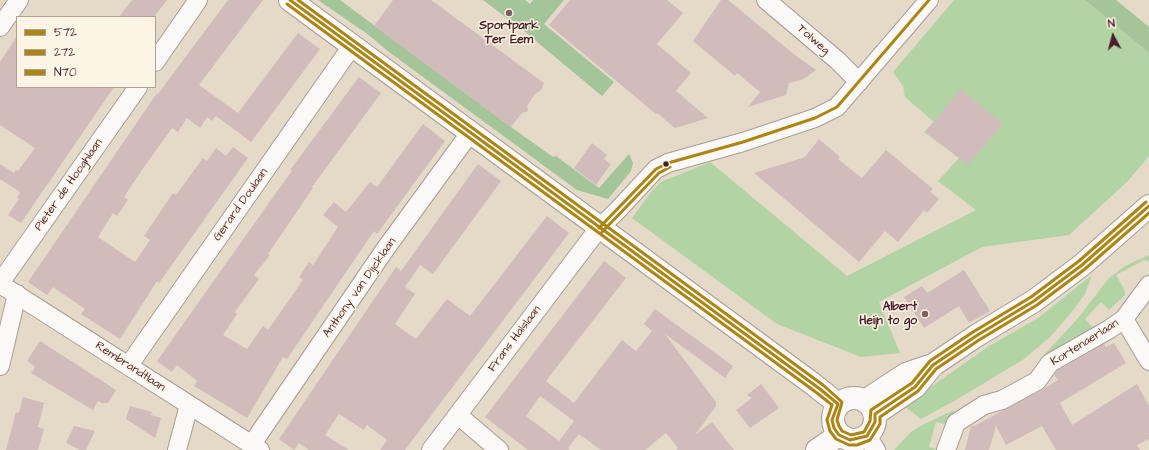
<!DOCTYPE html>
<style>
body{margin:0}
#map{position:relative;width:1149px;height:450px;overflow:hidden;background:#e5d9c8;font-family:"Architects Daughter",sans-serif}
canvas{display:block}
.legend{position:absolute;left:16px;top:16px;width:140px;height:72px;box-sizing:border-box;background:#fcf5e5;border:1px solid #b59f9b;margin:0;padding:5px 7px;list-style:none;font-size:12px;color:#4a1f2b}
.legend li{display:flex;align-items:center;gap:8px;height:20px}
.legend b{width:20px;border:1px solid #b59f9b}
.north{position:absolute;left:1093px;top:16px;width:40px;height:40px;-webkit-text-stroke:3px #fcf5e5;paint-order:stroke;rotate:353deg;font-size:11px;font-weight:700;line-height:16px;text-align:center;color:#4a1f2b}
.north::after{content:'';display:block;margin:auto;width:14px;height:18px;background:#4a1f2b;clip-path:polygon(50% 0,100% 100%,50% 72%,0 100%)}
</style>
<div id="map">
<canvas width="1149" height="450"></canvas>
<ul class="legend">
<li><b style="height:5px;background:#ac8513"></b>572</li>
<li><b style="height:5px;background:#ac8513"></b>272</li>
<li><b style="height:5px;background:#ac8513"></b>N70</li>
</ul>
<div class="north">N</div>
</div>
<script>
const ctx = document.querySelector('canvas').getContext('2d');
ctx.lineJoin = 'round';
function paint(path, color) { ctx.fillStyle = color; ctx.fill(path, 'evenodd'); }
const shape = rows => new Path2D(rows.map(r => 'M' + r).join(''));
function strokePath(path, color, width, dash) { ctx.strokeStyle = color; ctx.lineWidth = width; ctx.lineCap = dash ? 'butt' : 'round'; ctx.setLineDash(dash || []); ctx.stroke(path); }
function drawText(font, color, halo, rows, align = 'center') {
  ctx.font = font + ' "Architects Daughter",sans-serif'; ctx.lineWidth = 3; ctx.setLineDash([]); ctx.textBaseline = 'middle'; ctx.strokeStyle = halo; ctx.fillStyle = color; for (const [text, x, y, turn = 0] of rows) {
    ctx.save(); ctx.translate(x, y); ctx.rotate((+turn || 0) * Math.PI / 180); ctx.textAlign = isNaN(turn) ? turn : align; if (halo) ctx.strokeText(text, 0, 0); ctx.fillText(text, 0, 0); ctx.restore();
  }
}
paint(shape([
 [954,0,1085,0,1149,53,1149,156,1127,182,1069,235,982,247,879,302,900,353,861,357,777,324,632,218,651,192,661,182,710,162,847,276,976,210,938,181,959,158,924,132,934,122,905,97,903,86,893,72],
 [1149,255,1149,261,1144,260,1116,275,1124,289,1125,295,1109,310,1101,302,1085,319,1093,328,1045,357,1044,355,1079,317,1108,279,1125,266],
 [1092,275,1085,294,1071,313,1050,337,1024,359,956,400,921,419,904,406,989,346,1038,318],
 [954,410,955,414,947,425,936,422,929,447,939,450,894,450,911,432,922,425]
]), '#b2d4a5');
paint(shape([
 [318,0,340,0,511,127,553,157,556,156,599,188,629,154,633,163,631,171,608,199,577,190,389,52,366,33],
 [483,0,525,0,530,4,533,0,564,0,544,24,614,82,602,96,524,31],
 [1085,0,1116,0,1149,27,1149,53]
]), '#a4c49a');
paint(shape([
 [132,0,167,0,154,17,119,17],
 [228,0,263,0,199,85,238,113,298,33,320,49,251,142,216,116,212,121,207,117,200,128,187,118,178,132,172,128,144,167,124,197,128,200,117,216,113,213,98,237,135,262,150,240,144,236,173,193,176,195,203,158,207,161,216,148,226,156,233,147,248,158,159,283,157,281,120,339,81,314,85,309,53,287,47,295,28,282,157,93,158,94],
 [393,0,431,0,544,83,541,90,535,94,527,106,528,111,522,113,511,127,374,26],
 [570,0,667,0,683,13,657,44,691,73,676,91,708,118,675,128,657,113,656,114,549,25],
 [721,0,728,0,796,56,816,70,804,79,789,83,786,95,748,107,760,92,737,73,735,76,693,41],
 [17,36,17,87,114,87,21,223,8,215,19,199,17,198,20,192,0,179,0,164,14,173,16,170,18,171,35,148,0,125,0,62],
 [359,77,381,93,312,187,313,188,268,254,270,255,254,275,259,279,235,312,237,314,223,335,247,349,263,326,268,330,303,280,299,277,309,262,313,265,338,227,323,215,334,202,346,212,370,182,377,187,423,124,445,141,377,234,374,231,287,359,283,357,247,418,194,386,197,381,177,365,172,372,157,361,273,197,292,171,290,170],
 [961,89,1003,124,968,165,925,132],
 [819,139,840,157,838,159,862,178,886,150,933,189,930,192,939,199,927,213,924,210,898,242,885,231,859,262,754,173,805,157],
 [592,143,607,155,604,159,611,164,596,185,574,168],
 [478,164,501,181,433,274,420,265,405,287,415,294,395,324,416,339,447,299,470,316,547,216,569,233,405,450,380,450,387,440,367,425,364,430,339,414,325,435,349,450,309,450,299,443,294,450,279,439,396,267,401,271],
 [604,261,626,278,546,381,574,403,622,340,636,351,652,331,644,324,655,309,733,366,725,378,665,334,716,402,716,406,695,435,712,422,734,450,676,450,678,448,666,433,645,450,601,450,579,434,568,448,570,450,528,450,485,417],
 [540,396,574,421,559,441,526,416],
 [964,270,990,311,969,323,959,306,924,328,904,297,922,286,927,293],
 [40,341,116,390,108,403,102,403,98,401,93,410,31,373,35,367,27,361],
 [1114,343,1126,363,1060,403,1072,425,1137,384,1149,406,1149,439,1137,445,1140,450,1056,450,1042,426,1006,445,996,426,989,450,965,450,971,426,974,426,1042,390,1058,380,1054,375,1057,371,1104,344,1106,347],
 [761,384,779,408,750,428,736,410,752,398,747,395],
 [23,397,44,403,38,427,44,429,38,450,6,450,16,412,19,413],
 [130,406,152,412,151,415,161,418,155,438,126,419],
 [74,426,95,431,86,450,80,450,66,443]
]), '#d1bcbb');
const street = shape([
 [766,0,837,60,859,82],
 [0,27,19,0],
 [155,62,198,0],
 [0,283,138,87],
 [0,284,260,450],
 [1124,319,1149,361],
 [129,365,352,46],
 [0,366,17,294],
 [458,415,499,450],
 [867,436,876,450],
 [252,444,386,248,470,133],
 [177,450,189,405],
 [431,450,599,228,617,211,656,169,668,163,743,142,815,118,837,107,929,0],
 [946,450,956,423,984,405,1002,400,1037,381,1050,363,1108,330,1124,319,1149,285]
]);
const secondary = shape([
 [290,0,813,384,838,404],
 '833 419a21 21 0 1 1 42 0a21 21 0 1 1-42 0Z',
 [865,401,906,374,933,365],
 [875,414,915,387,933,365,976,336,1034,301,1082,265,1149,206],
 [817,450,839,435]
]);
strokePath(street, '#a99c94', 20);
strokePath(secondary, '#a99c94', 24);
strokePath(street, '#fbf9f7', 18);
strokePath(secondary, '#fbf9f7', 22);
strokePath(shape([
 [290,0,820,389,838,404,832,420,834,428,839,435,850,440,867,436,875,422,875,414,915,387,933,365,976,336,1034,301,1082,265,1149,206],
 [599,228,656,169,668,163,743,142,815,118,837,107,929,0]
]), '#ac8513', 3);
strokePath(shape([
 [287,4,817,393,832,405,827,420,830,431,836,439,849,445,857,445,870,440,880,424,880,417,918,391,936,369,979,340,1037,305,1085,269,1149,213],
 [602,232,659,173,670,167]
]), '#ac8513', 3);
strokePath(shape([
 [298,0,823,385,842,402,837,420,839,426,842,431,851,435,864,432,870,421,871,410,912,383,930,361,973,332,1031,297,1079,261,1146,202]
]), '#ac8513', 3);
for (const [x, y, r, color] of [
 [509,13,4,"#806062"],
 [666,164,3.5,"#4a1f2b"],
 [925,314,4,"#806062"]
]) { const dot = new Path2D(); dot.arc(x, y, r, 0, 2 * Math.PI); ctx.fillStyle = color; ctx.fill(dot); strokePath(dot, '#fcf5e5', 1.5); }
drawText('bold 12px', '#4a1f2b', '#fcf5e5', [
 ["Sportpark",509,26],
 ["Ter Eem",509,40],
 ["Albert",917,307,"right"],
 ["Heijn to go",917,321,"right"]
]);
drawText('12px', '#4a1f2b', '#fcf5e5', [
 ["Tolweg",813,40,41],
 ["Pieter de Hooghlaan",69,185,-55],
 ["Gerard Doulaan",241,205,-55],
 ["Anthony van Dijcklaan",360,288,-55],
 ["Frans Halslaan",515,339,-53],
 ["Kortenaerlaan",1085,343,-32],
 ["Rembrandtlaan",130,367,33]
]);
</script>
